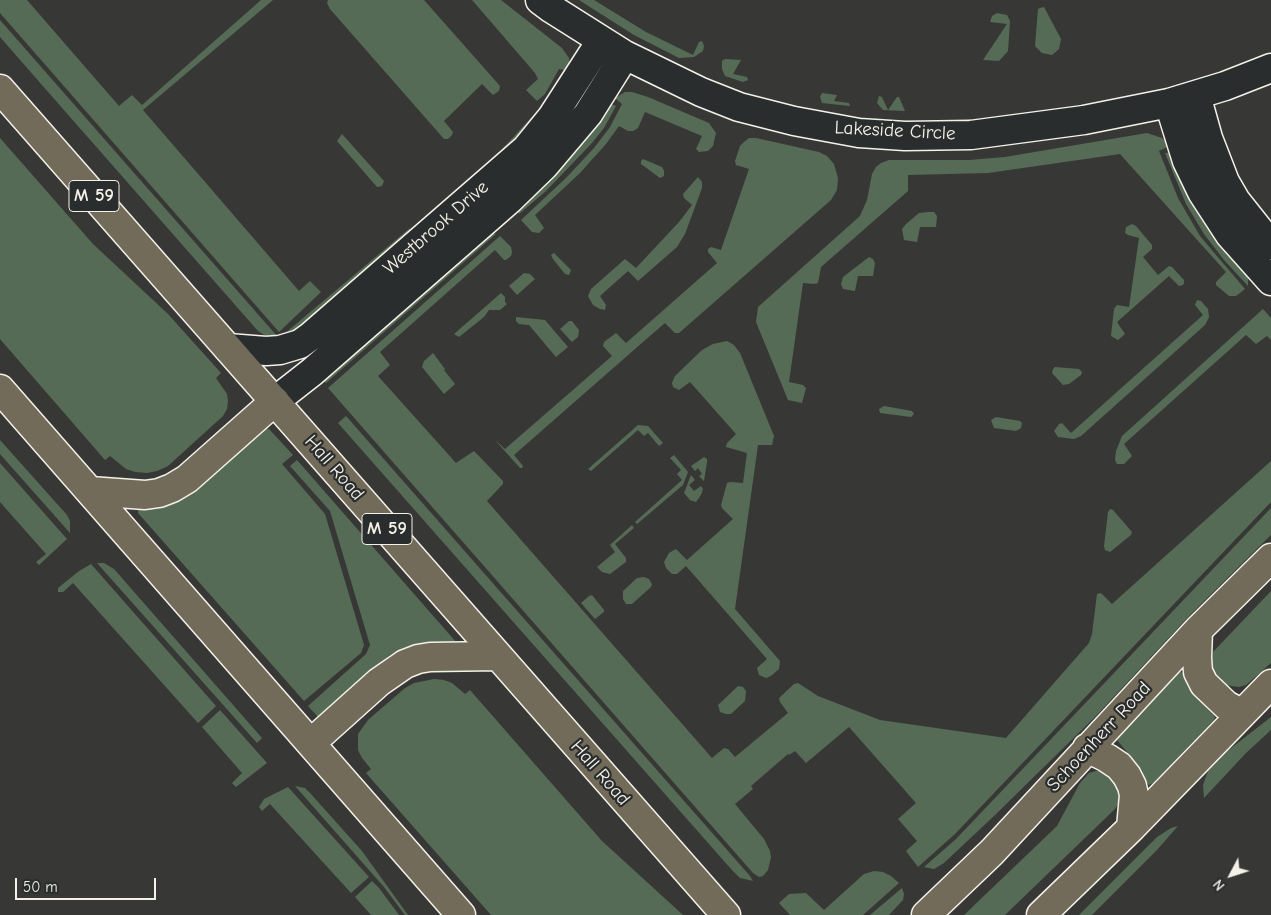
<!DOCTYPE html>
<style>
body{margin:0}
#map{position:relative;width:1271px;height:915px;overflow:hidden;background:#373836;font-family:"Comic Neue",sans-serif}
canvas{display:block}
.north{position:absolute;left:1206px;top:850px;width:50px;height:50px;-webkit-text-stroke:4px #2a2d2e;paint-order:stroke;rotate:230deg;font-size:14px;font-weight:700;line-height:20px;text-align:center;color:#f4f1e8}
.north::after{content:'';display:block;margin:auto;width:18px;height:22px;background:#f4f1e8;clip-path:polygon(50% 0,100% 100%,50% 72%,0 100%)}
.scale{position:absolute;left:15px;top:878px;width:141px;height:22px;box-sizing:border-box;border:2px solid #f4f1e8;border-top:0;padding-left:6px;font-size:15px;line-height:18px;white-space:nowrap;color:#f4f1e8;-webkit-text-stroke:4px #2a2d2e;paint-order:stroke}
</style>
<div id="map">
<canvas width="1271" height="915"></canvas>
<div class="north">N</div>
<div class="scale">50 m</div>
</div>
<script>
const ctx = document.querySelector('canvas').getContext('2d');
ctx.lineJoin = 'round';
function paint(path, color) { ctx.fillStyle = color; ctx.fill(path, 'evenodd'); }
const shape = rows => new Path2D(rows.map(r => 'M' + r).join(''));
function strokePath(path, color, width, dash) { ctx.strokeStyle = color; ctx.lineWidth = width; ctx.lineCap = dash ? 'butt' : 'round'; ctx.setLineDash(dash || []); ctx.stroke(path); }
function drawText(font, color, halo, rows, align = 'center') {
  ctx.font = font + ' "Comic Neue",sans-serif'; ctx.lineWidth = 4.5; ctx.setLineDash([]); ctx.textBaseline = 'middle'; ctx.strokeStyle = halo; ctx.fillStyle = color; for (const [text, x, y, turn = 0] of rows) {
    ctx.save(); ctx.translate(x, y); ctx.rotate((+turn || 0) * Math.PI / 180); ctx.textAlign = isNaN(turn) ? turn : align; if (halo) ctx.strokeText(text, 0, 0); ctx.fillText(text, 0, 0); ctx.restore();
  }
}
paint(shape([
 [0,0,27,0,119,106,132,95,142,105,261,0,273,0,143,110,299,291,310,281,321,292,279,332,0,13],
 [328,0,424,0,500,86,499,91,493,95,482,84,444,121,453,132,452,135,448,139,444,139,330,9,327,3],
 [472,0,501,0,562,48,569,58,570,71,559,69,545,94,537,101,526,90,538,79,535,73],
 [579,0,594,0,646,32,693,55,699,42,702,41,704,46,703,51,694,57,679,58,634,35],
 [1044,7,1061,39,1059,49,1052,55,1042,53,1035,46,1038,9,1040,8],
 [997,13,1007,15,1010,21,1008,51,999,61,983,60,1007,24,990,22,992,16],
 [0,20,277,336,278,339,264,335,258,331,56,101,0,37],
 [725,59,741,60,733,74,747,77,748,80,743,82,725,76,722,69,722,61],
 [561,75,568,79,545,114,482,171,541,107],
 [625,92,632,92,648,97,709,123,716,133,713,146,708,151,699,152,696,149,702,136,645,112,638,128,633,131,628,131,619,126,606,144,580,173,535,215,544,228,539,233,532,232,521,220,566,178,594,148,610,127,622,104,615,98],
 [822,93,837,95,834,101,849,103,850,106,822,103,820,97],
 [879,96,882,97,888,110,897,97,899,97,905,111,883,110,877,103],
 [609,103,616,106,604,128,592,143,546,191,519,214,518,210],
 [1147,133,1162,138,1171,145,1159,151,1178,198,1200,236,1245,289,1240,293,1236,296,1229,296,1216,285,1216,282,1226,272,1120,154,988,173,908,175,908,191,821,267,818,283,814,284,803,283,789,382,803,385,806,388,802,403,788,400,756,322,758,307,860,216,867,200,872,174,876,167,881,163,889,160,969,160,1005,157],
 [342,134,384,181,382,186,377,187,337,141],
 [0,138,93,244,168,314,221,373,216,378,227,394,228,401,227,409,223,416,168,466,157,471,147,473,135,472,126,469,110,456,105,460,0,339],
 [756,138,819,152,827,156,834,164,838,178,837,190,831,200,679,333,675,333,665,323,651,335,514,455,523,466,522,468,520,468,495,440,505,449,612,356,603,346,604,342,616,333,626,343,717,263,708,252,708,249,711,247,721,250,749,169,736,165,735,161,740,146,744,142,749,138],
 [1174,152,1248,276,1248,286,1224,260,1204,234,1186,204,1165,153],
 [643,159,662,167,664,171,664,176,660,178,641,164,641,161],
 [698,177,702,182,702,188,685,234,677,247,638,281,628,271,600,296,606,305,605,310,600,309,593,305,588,296,591,289,625,259,636,268,679,222,692,205,684,198,683,194],
 [928,212,934,212,937,216,936,227,920,227,917,242,904,240,902,229,906,224,919,213],
 [1132,224,1136,226,1152,245,1152,249,1143,257,1158,275,1169,266,1172,267,1184,280,1184,283,1183,285,1179,286,1169,276,1117,322,1125,334,1118,340,1111,336,1114,309,1117,305,1129,307,1139,238,1128,235,1125,233,1126,227],
 [410,228,408,240,302,328,284,336,283,335],
 [490,232,496,234,326,383,323,380],
 [500,236,511,247,512,252,511,256,506,260,504,260,495,250,380,352,390,365,378,376,456,463,474,451,503,481,503,484,487,501,712,758,724,748,728,749,735,757,788,713,780,702,779,698,794,684,798,683,818,696,880,720,1006,738,1089,643,1092,634,1097,594,1101,593,1112,604,1271,461,1271,502,955,834,918,867,906,851,917,841,898,819,916,803,849,727,806,763,795,751,789,755,788,754,751,786,753,789,735,804,764,839,770,851,771,857,768,870,763,876,759,877,753,873,328,388],
 [554,253,571,270,569,275,565,274,553,259,551,255],
 [869,257,873,259,875,263,873,276,858,276,855,291,843,289,841,284,843,277],
 [524,273,530,274,535,279,517,295,509,286],
 [501,293,505,297,505,302,507,304,500,310,489,310,484,317,459,337,454,334],
 [1197,300,1201,301,1208,309,1209,317,1205,325,1081,436,1074,439,1058,437,1054,431,1059,424,1062,423,1071,433,1203,315,1195,305],
 [1263,309,1271,318,1271,340,1267,336,1256,344,1246,335,1124,444,1132,456,1124,464,1117,464,1115,460,1116,451,1122,436],
 [516,317,545,320,568,347,556,357,529,325,519,324,516,321],
 [569,321,572,321,579,330,578,337,572,342,560,329],
 [727,341,734,345,740,353,774,436,772,445,758,445,735,609,780,661,779,669,771,676,766,678,759,675,757,668,767,659,686,566,677,574,672,574,666,568,664,562,669,553,676,549,687,560,733,519,722,508,721,505,727,483,730,482,743,483,747,453,726,447,727,443,736,434,690,382,679,390,673,387,672,383,675,376,702,350,713,344],
 [433,353,445,369,444,370,455,384,444,394,422,367,424,361],
 [1055,367,1079,369,1082,372,1081,375,1069,384,1063,385,1052,373,1053,369],
 [884,406,912,411,914,414,911,417,880,413,879,409],
 [346,416,750,876,753,881,740,878,731,869,338,423],
 [996,417,1020,421,1022,423,1021,428,1016,431,994,428,991,420],
 [638,425,648,426,663,443,659,446,648,433,644,436,638,430,591,471,588,469],
 [266,428,269,429,293,455,282,464,325,514,364,645,361,653,304,701,138,513,138,510,141,509,169,505,184,497,200,486],
 [0,440,67,515,70,521,70,533,0,454],
 [674,455,688,472,683,485,637,524,635,522,682,480,677,474,681,470,670,458],
 [704,457,707,459,707,462,704,481,699,476,702,474,698,468,695,471,691,466],
 [297,460,456,642,453,645,443,643,417,644,403,648,390,655,319,716,317,716,308,706,366,654,370,645,330,511,290,466],
 [0,463,67,539,39,565,36,562,46,554,0,502],
 [691,475,695,480,689,485,694,491,701,486,703,489,701,495,696,502,690,500,684,493],
 [1271,508,1271,535,1191,614,1094,718,995,815,944,863,934,869,924,867,956,839],
 [1110,509,1113,510,1132,532,1131,535,1110,552,1105,550,1104,546,1108,512],
 [632,525,634,528,615,544,626,558,626,562,610,574,602,572,597,567,615,552,610,545],
 [97,563,104,563,114,569,262,738,257,743],
 [91,564,216,706,198,723,73,583,63,592,58,592,58,588,79,571],
 [644,577,649,579,652,584,651,587,632,604,626,604,623,599,623,591,637,578],
 [1271,591,1271,663,1246,685,1239,687,1225,685,1213,674,1211,667,1213,652],
 [592,595,604,610,604,612,595,619,581,603,589,596],
 [1178,672,1181,672,1184,674,1188,687,1193,694,1215,717,1214,720,1153,783,1149,785,1146,782,1142,770,1117,740,1118,737],
 [434,679,444,680,452,683,465,694,470,690,602,841,683,915,491,915,366,773,371,769,362,758,358,750,358,734,368,720,405,688,414,683],
 [738,686,743,687,746,691,745,701,731,714,726,714,720,712,718,705],
 [220,710,267,763,236,787,232,783,242,773,202,727],
 [1271,717,1271,730,1246,753,1204,798,1203,785,1208,771,1226,752],
 [1096,771,1102,771,1115,779,1121,793,1120,801,1115,809,1005,915,964,915,1057,826,1080,783,1089,773],
 [295,786,305,788,310,793,362,851,408,915,405,915,384,887],
 [288,787,369,877,351,893,270,804,262,811,259,807,264,799],
 [1178,826,1157,850,1092,915,1079,915,1157,837,1171,828],
 [874,871,883,872,891,876,899,883,863,915,790,915,779,903,789,894,806,893,824,910,864,874],
 [372,881,379,888,399,915,371,915,355,897],
 [902,888,904,894,903,900,889,915,870,915]
]), '#566b56');
const minor = shape([
 [540,0,552,9,625,55,701,92,739,107,794,121,859,133,905,136,971,135,1084,120,1169,103,1225,86,1271,68],
 [1196,95,1208,138,1225,182,1236,201,1271,245],
 [1169,103,1187,161,1202,192,1230,235,1271,281],
 [228,348,266,351,280,350,300,344,311,336,526,149,552,117,601,41],
 [275,401,312,372,510,199,544,166,588,114,625,55]
]);
const major = shape([
 [1198,630,1197,658,1198,672,1204,684,1226,705,1241,713],
 [1087,748,1107,758,1119,766,1127,776,1132,786,1134,795,1131,828],
 [926,915,992,852,1198,630,1271,558],
 [1041,915,1131,828,1271,684]
]);
const highway = shape([
 [0,89,726,915],
 [0,389,461,915],
 [90,491,145,495,159,493,172,488,187,479,275,401],
 [311,743,379,682,405,664,418,659,430,657,498,656]
]);
strokePath(minor, '#f4f1e8', 31);
strokePath(major, '#f4f1e8', 31);
strokePath(highway, '#f4f1e8', 31);
strokePath(minor, '#2a2d2e', 28);
strokePath(major, '#736b5a', 28);
strokePath(highway, '#736b5a', 28);
for (const [x, y, w] of [
 [94,196,50],
 [387,529,50]
]) { const box = new Path2D(); box.roundRect(x - w / 2, y - 15.5, w, 31, 4); ctx.fillStyle = '#2a2d2e'; ctx.fill(box); strokePath(box, '#f4f1e8', 1); }
drawText('bold 18px', '#f4f1e8', null, [
 ["M 59",94,196],
 ["M 59",387,529]
]);
drawText('19px', '#f4f1e8', '#2a2d2e', [
 ["Lakeside Circle",895,131,3],
 ["Westbrook Drive",436,228,-41],
 ["Hall Road",334,468,49],
 ["Schoenherr Road",1099,737,-47],
 ["Hall Road",600,773,49]
]);
</script>
